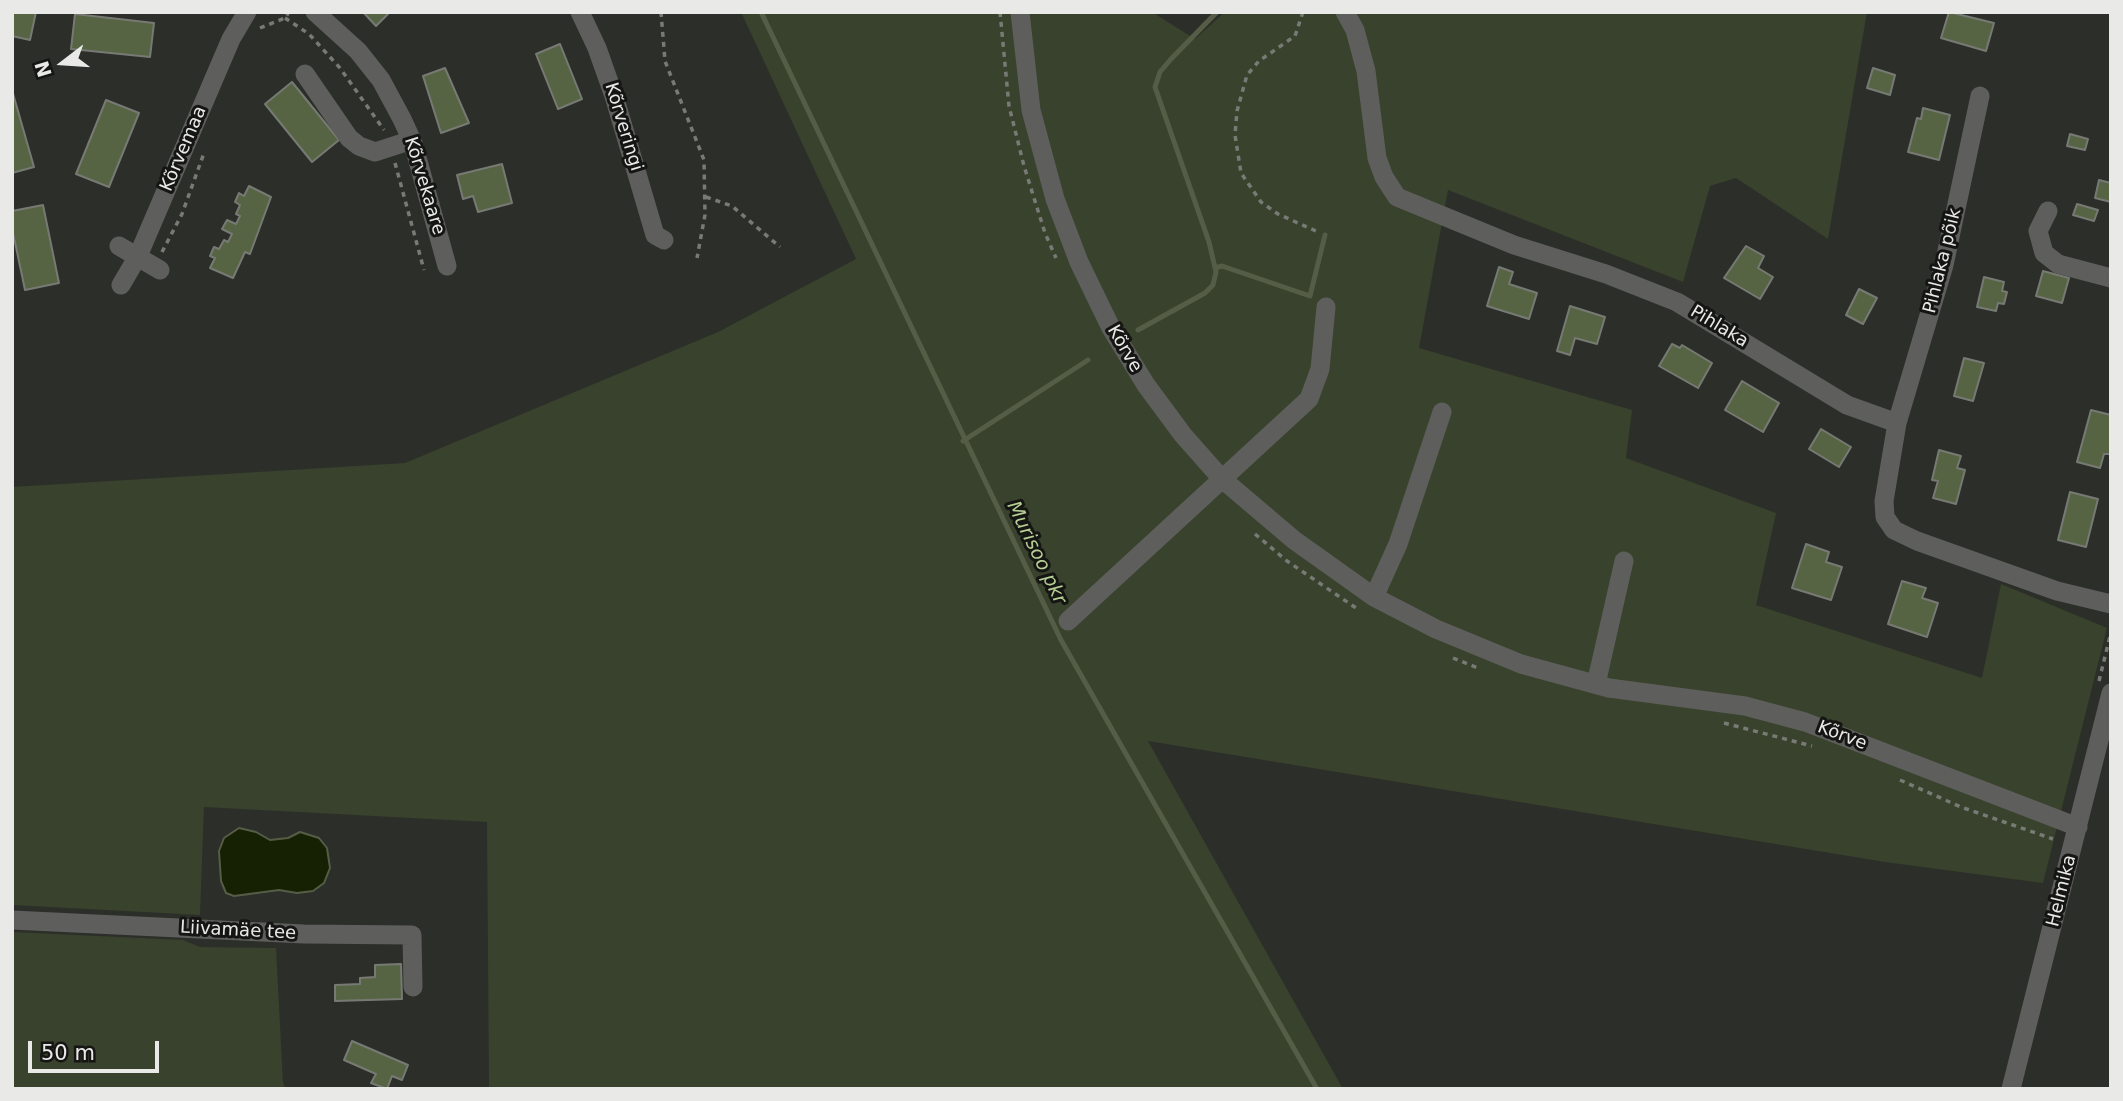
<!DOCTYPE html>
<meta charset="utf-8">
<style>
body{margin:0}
#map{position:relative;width:2123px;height:1101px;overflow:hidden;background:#2c2e29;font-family:"DejaVu Sans",sans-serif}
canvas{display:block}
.frame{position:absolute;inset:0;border:14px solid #e9eae7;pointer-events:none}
.north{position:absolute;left:28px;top:28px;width:70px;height:70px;-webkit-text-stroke:5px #151614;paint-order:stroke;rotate:253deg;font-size:19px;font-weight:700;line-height:28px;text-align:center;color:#e9eae7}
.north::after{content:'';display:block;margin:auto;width:24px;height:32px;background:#e9eae7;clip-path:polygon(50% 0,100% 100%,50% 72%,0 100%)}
.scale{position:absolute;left:28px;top:1041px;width:131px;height:32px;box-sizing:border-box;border:4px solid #e9eae7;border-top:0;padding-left:9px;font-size:21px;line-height:24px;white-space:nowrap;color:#e9eae7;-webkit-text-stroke:5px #151614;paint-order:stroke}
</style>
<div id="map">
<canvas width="2123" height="1101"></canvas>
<div class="frame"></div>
<div class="north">N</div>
<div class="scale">50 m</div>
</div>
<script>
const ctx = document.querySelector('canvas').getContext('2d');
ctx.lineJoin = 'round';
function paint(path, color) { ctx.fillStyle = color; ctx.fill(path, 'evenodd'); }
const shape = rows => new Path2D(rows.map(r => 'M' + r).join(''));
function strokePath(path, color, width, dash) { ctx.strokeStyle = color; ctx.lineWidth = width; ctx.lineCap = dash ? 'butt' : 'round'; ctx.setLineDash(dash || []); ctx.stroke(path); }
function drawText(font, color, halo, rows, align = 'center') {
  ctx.font = font + ' "DejaVu Sans",sans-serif'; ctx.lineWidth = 6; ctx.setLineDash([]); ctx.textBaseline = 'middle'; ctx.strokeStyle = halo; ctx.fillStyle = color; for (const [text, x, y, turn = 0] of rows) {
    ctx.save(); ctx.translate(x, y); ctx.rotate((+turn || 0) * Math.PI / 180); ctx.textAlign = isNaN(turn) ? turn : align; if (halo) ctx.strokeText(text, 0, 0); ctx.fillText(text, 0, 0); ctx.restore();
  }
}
paint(shape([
 [741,12,1152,12,1195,39,1225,12,1867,12,1828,239,1736,178,1710,186,1683,282,1448,190,1419,348,1632,410,1626,458,1776,513,1756,605,1982,678,2001,584,2107,628,2043,883,1885,862,1148,741,1343,1089,489,1089,487,822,204,807,200,915,12,905,12,487,405,463,718,332,856,259],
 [12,932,183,940,200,947,276,948,283,1083,286,1089,12,1089]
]), '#39422c');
const water = shape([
 [239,828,256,832,270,840,288,838,300,832,319,838,327,848,330,868,324,883,313,891,297,893,279,890,234,896,226,893,221,881,219,851,224,838,239,828]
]);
paint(water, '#162103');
strokePath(water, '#555d47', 2);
strokePath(shape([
 [761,12,1061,640,1317,1089],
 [1215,268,1222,266,1310,296,1325,235],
 [1138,330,1205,293,1213,285,1216,272,1209,242,1155,87,1160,72,1171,59,1217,12],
 [963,441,1088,360]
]), '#555d47', 5);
const building = shape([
 [12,12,36,12,30,40,12,36,12,12],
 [363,12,390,12,376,26,363,12],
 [1949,12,1994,23,1986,51,1941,38,1949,12],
 [75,14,154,23,150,57,71,49,75,14],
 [560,44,582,99,558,109,536,54,560,44],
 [445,68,469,123,441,133,423,76,445,68],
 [1873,68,1895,75,1890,95,1867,88,1873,68],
 [292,82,339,140,312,162,265,104,292,82],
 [12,90,34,167,12,173,12,90],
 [106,100,139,113,109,187,76,174,106,100],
 [1923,108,1950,115,1939,160,1908,152,1917,118,1921,119,1923,108],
 [2070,134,2088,139,2085,150,2067,146,2070,134],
 [502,164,512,203,478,212,473,196,463,199,457,175,502,164],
 [2099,180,2111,183,2111,202,2095,198,2099,180],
 [249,186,271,197,250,254,245,252,233,278,210,268,215,258,210,256,214,247,219,249,224,240,228,242,232,234,222,229,227,220,236,224,240,216,236,214,240,205,235,202,239,193,244,196,249,186],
 [2077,204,2098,210,2094,221,2073,215,2077,204],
 [43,205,59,283,25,290,12,228,12,211,43,205],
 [1746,246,1764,256,1758,268,1773,277,1760,299,1724,278,1746,246],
 [1499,267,1513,272,1509,284,1537,293,1529,319,1487,306,1499,267],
 [2043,271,2069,278,2062,303,2036,296,2043,271],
 [1984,277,2004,282,2002,291,2007,292,2004,304,1998,303,1996,311,1977,307,1984,277],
 [1859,289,1877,298,1863,324,1846,315,1859,289],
 [1570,306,1605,317,1597,344,1575,338,1570,355,1557,351,1570,306],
 [1672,344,1680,348,1682,345,1712,363,1698,388,1659,366,1672,344],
 [1964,358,1984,363,1973,401,1954,396,1964,358],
 [1742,381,1779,403,1763,432,1725,410,1742,381],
 [2091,410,2111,415,2111,454,2104,454,2100,468,2077,462,2091,410],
 [1821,429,1851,447,1839,467,1809,449,1821,429],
 [1939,450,1961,456,1957,468,1965,470,1956,504,1933,498,1938,481,1932,480,1939,450],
 [2070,492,2098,499,2086,547,2058,540,2070,492],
 [1806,544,1829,552,1826,562,1842,567,1831,600,1792,588,1806,544],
 [1902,581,1926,588,1922,598,1938,603,1927,637,1888,624,1902,581],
 [401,964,402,999,335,1001,335,985,360,984,360,978,375,977,375,965,401,964],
 [352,1041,408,1065,402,1080,392,1076,387,1089,371,1083,376,1074,344,1060,352,1041]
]);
paint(building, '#566443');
strokePath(building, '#777a74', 2);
strokePath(shape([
 [661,12,665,61,704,160,705,215,697,258],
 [1000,12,1009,106,1024,166,1045,233,1056,258],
 [1303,12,1295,36,1259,61,1247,75,1237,111,1235,135,1241,173,1261,202,1278,214,1318,232],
 [285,18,309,34,340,68,384,130],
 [260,28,285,18,289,12],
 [395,163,424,270],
 [706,197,732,206,780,247],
 [162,252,182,214,204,153],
 [1255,534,1287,561,1359,610],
 [1453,658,1478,668],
 [2099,681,2111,632],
 [1724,723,1812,746],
 [1900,780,1961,807,2053,839]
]), '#787a75', 3.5, [5, 5]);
strokePath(shape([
 [315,12,358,51,381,80,402,119,413,143,447,266],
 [580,12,597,48,614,96,655,235,664,240],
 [1020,12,1031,110,1055,199,1079,262,1111,328,1146,385,1183,435,1221,478,1294,540,1374,597,1436,629,1521,664,1609,688,1745,706,1805,722,2078,827],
 [1345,12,1355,30,1366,71,1377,158,1384,177,1397,197,1514,245,1606,274,1677,302,1847,405,1897,423],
 [305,74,349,138,359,146,375,152,412,140],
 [1980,96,1944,265,1897,423,1884,501,1885,517,1894,530,1917,541,2057,591,2111,604],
 [2048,211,2038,231,2044,253,2058,264,2111,278],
 [119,246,160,270],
 [121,285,138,256,231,39,247,12],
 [1374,597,1398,544,1442,412],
 [1068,621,1309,399,1320,369,1326,307],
 [1596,684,1624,561],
 [12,920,304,934,412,935,413,987],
 [2011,1089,2111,693]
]), '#5e5f5c', 19);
drawText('18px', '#e9eae7', '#151614', [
 ["Kõrveringi",623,127,73],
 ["Kõrvemaa",184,149,-67],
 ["Kõrvekaare",424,186,73],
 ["Pihlaka põik",1943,261,-76],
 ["Pihlaka",1719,327,31],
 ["Kõrve",1124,349,60],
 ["Kõrve",1842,736,21],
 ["Helmika",2062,891,-76],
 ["Liivamäe tee",238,931,3]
]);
drawText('italic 19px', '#b7cf94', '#151614', [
 ["Murisoo pkr",1036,553,64]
]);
</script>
